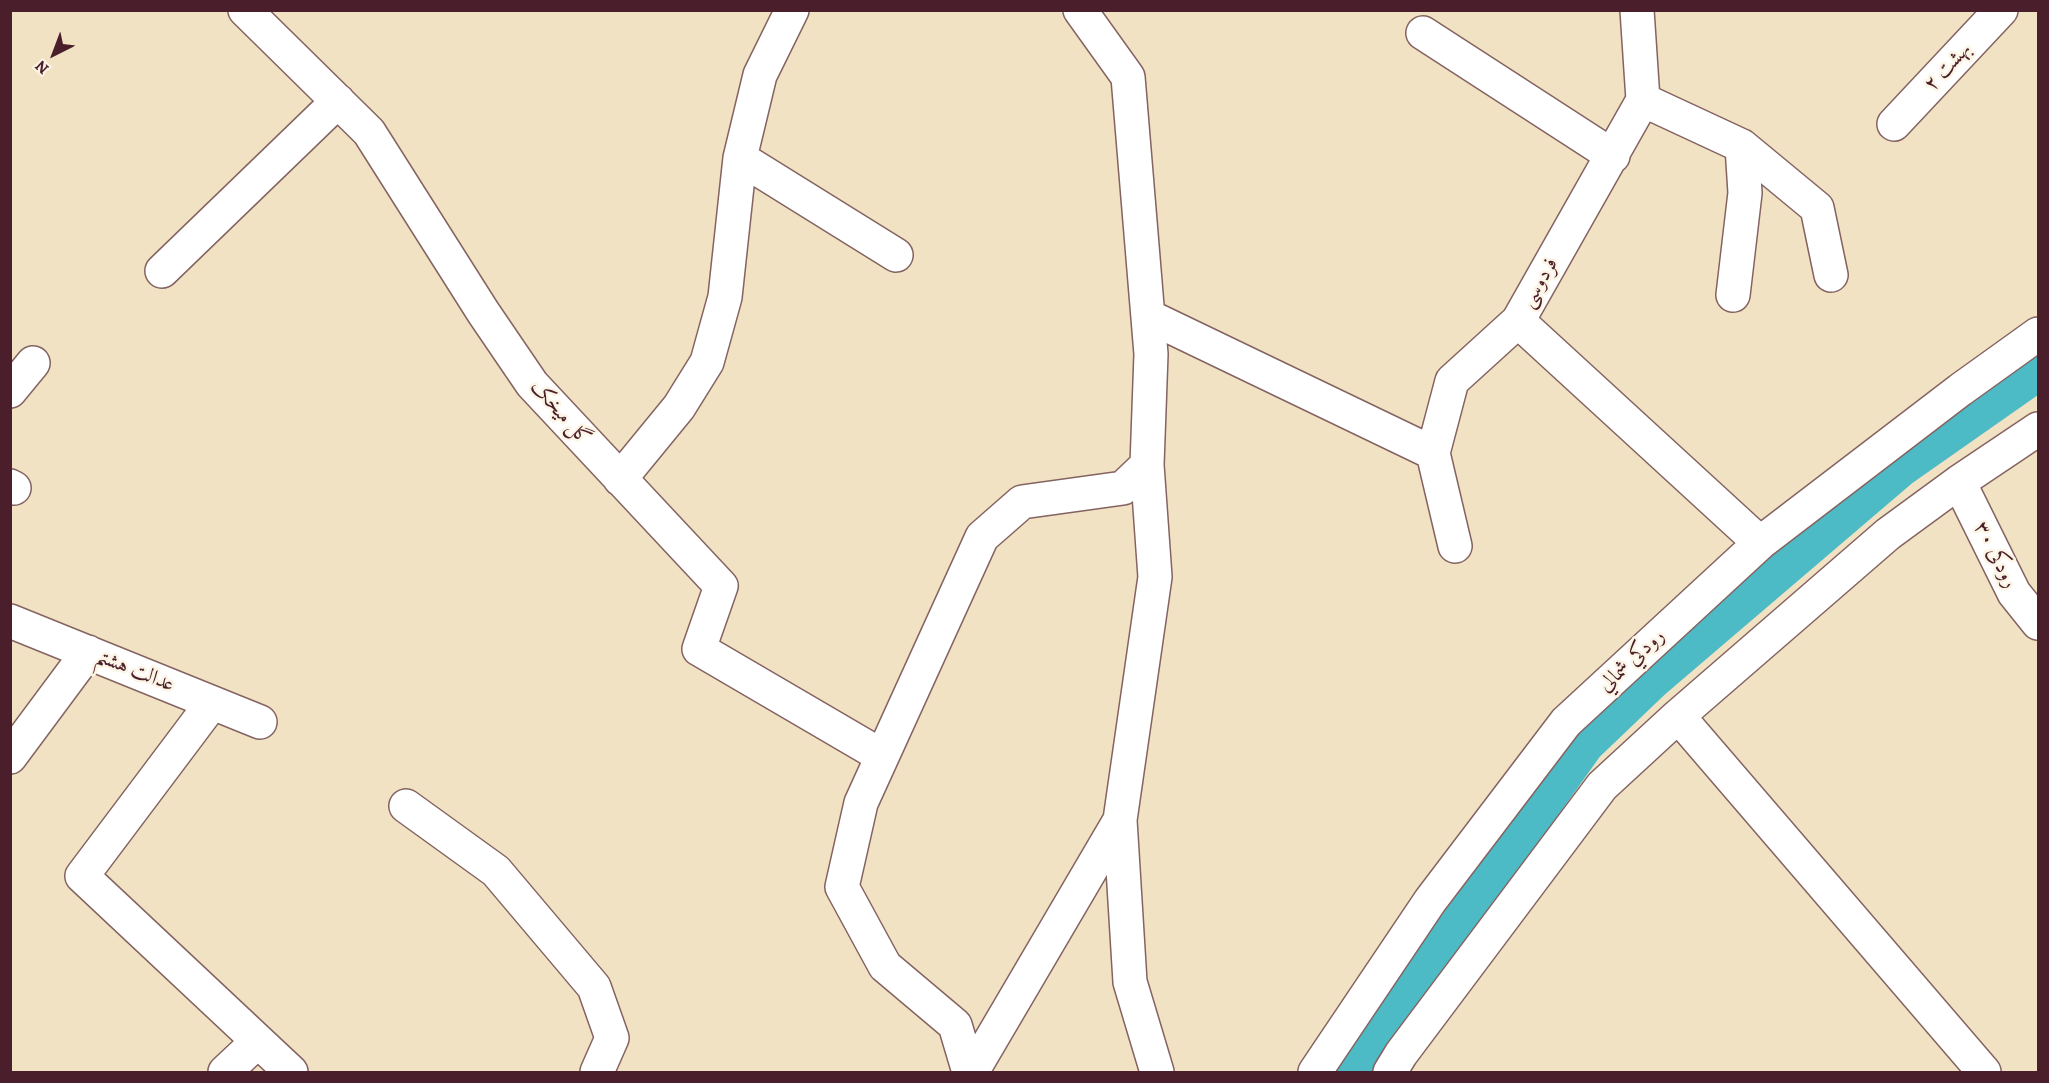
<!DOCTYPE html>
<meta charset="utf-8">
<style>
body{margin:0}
#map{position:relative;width:2049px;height:1083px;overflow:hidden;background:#f1e2c4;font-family:Alegreya,serif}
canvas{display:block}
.frame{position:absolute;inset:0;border:12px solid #4a1f2b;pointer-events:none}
.north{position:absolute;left:24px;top:24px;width:60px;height:60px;-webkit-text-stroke:4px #fcf5e5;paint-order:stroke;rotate:222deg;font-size:16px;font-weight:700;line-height:24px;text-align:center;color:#4a1f2b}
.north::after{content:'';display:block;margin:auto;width:21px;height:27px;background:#4a1f2b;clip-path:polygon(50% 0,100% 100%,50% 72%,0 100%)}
</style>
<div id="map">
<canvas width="2049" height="1083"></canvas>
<div class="frame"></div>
<div class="north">N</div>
</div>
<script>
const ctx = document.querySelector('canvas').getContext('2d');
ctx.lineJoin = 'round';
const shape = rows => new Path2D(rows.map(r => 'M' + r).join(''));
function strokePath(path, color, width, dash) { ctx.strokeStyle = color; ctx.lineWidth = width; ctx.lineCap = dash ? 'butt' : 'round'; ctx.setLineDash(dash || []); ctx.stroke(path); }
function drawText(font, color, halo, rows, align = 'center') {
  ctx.font = font + ' Alegreya,Amiri,serif'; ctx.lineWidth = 5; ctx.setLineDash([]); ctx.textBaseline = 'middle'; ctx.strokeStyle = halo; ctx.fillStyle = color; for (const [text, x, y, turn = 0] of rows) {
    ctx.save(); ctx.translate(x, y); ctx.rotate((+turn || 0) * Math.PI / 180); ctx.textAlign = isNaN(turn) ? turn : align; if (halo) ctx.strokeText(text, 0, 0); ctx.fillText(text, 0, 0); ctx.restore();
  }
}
strokePath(shape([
 [1353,1072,1369,1043,1482,891,1586,745,1654,680,1901,469,2038,373]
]), '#4dbbc6', 36);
const minor = shape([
 [245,10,369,132,483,312,532,384,721,586,699,649,882,756],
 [1080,10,1128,77,1151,354,1147,465,1155,577,1120,820,1130,982,1157,1072],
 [1637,10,1643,100,1518,321,1760,543],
 [1423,33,1613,156],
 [1643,100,1742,146,1745,193,1733,295],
 [1894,124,2001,10],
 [1742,146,1817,208,1831,275],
 [740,158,896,255],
 [162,271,338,101],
 [1148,316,1433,453],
 [10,391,33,363],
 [620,479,679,407,707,362,725,297,740,158,760,75,792,10],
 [1959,482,2014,593,2038,623],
 [10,486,14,488],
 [1455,546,1433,453,1452,381,1518,321],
 [10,621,260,722],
 [212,703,82,876,291,1072],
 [1678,716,1984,1072],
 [10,757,88,652],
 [406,806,496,871,594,987,612,1038,597,1072],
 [225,1072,258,1041],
 [969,1072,955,1025,885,966,842,887,861,803,982,537,1022,502,1123,488,1147,465],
 [972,1072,1120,820],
 [1315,1072,1430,901,1566,722,1760,543,1960,390,2038,334],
 [1390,1072,1401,1054,1602,786,1678,716,1888,534,1959,482,2038,429]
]);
strokePath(minor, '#846361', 36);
strokePath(minor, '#fff', 33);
drawText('21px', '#4a1f2b', '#fcf5e5', [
 ["بهشت ۲",1948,67,-47],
 ["فردوسی",1540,283,-60],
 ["گل میخک",560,413,48],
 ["رودکی ۳۰",1995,555,63],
 ["رودکي شمالي",1632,661,-43],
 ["عدالت هشتم",135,671,22]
]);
</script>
